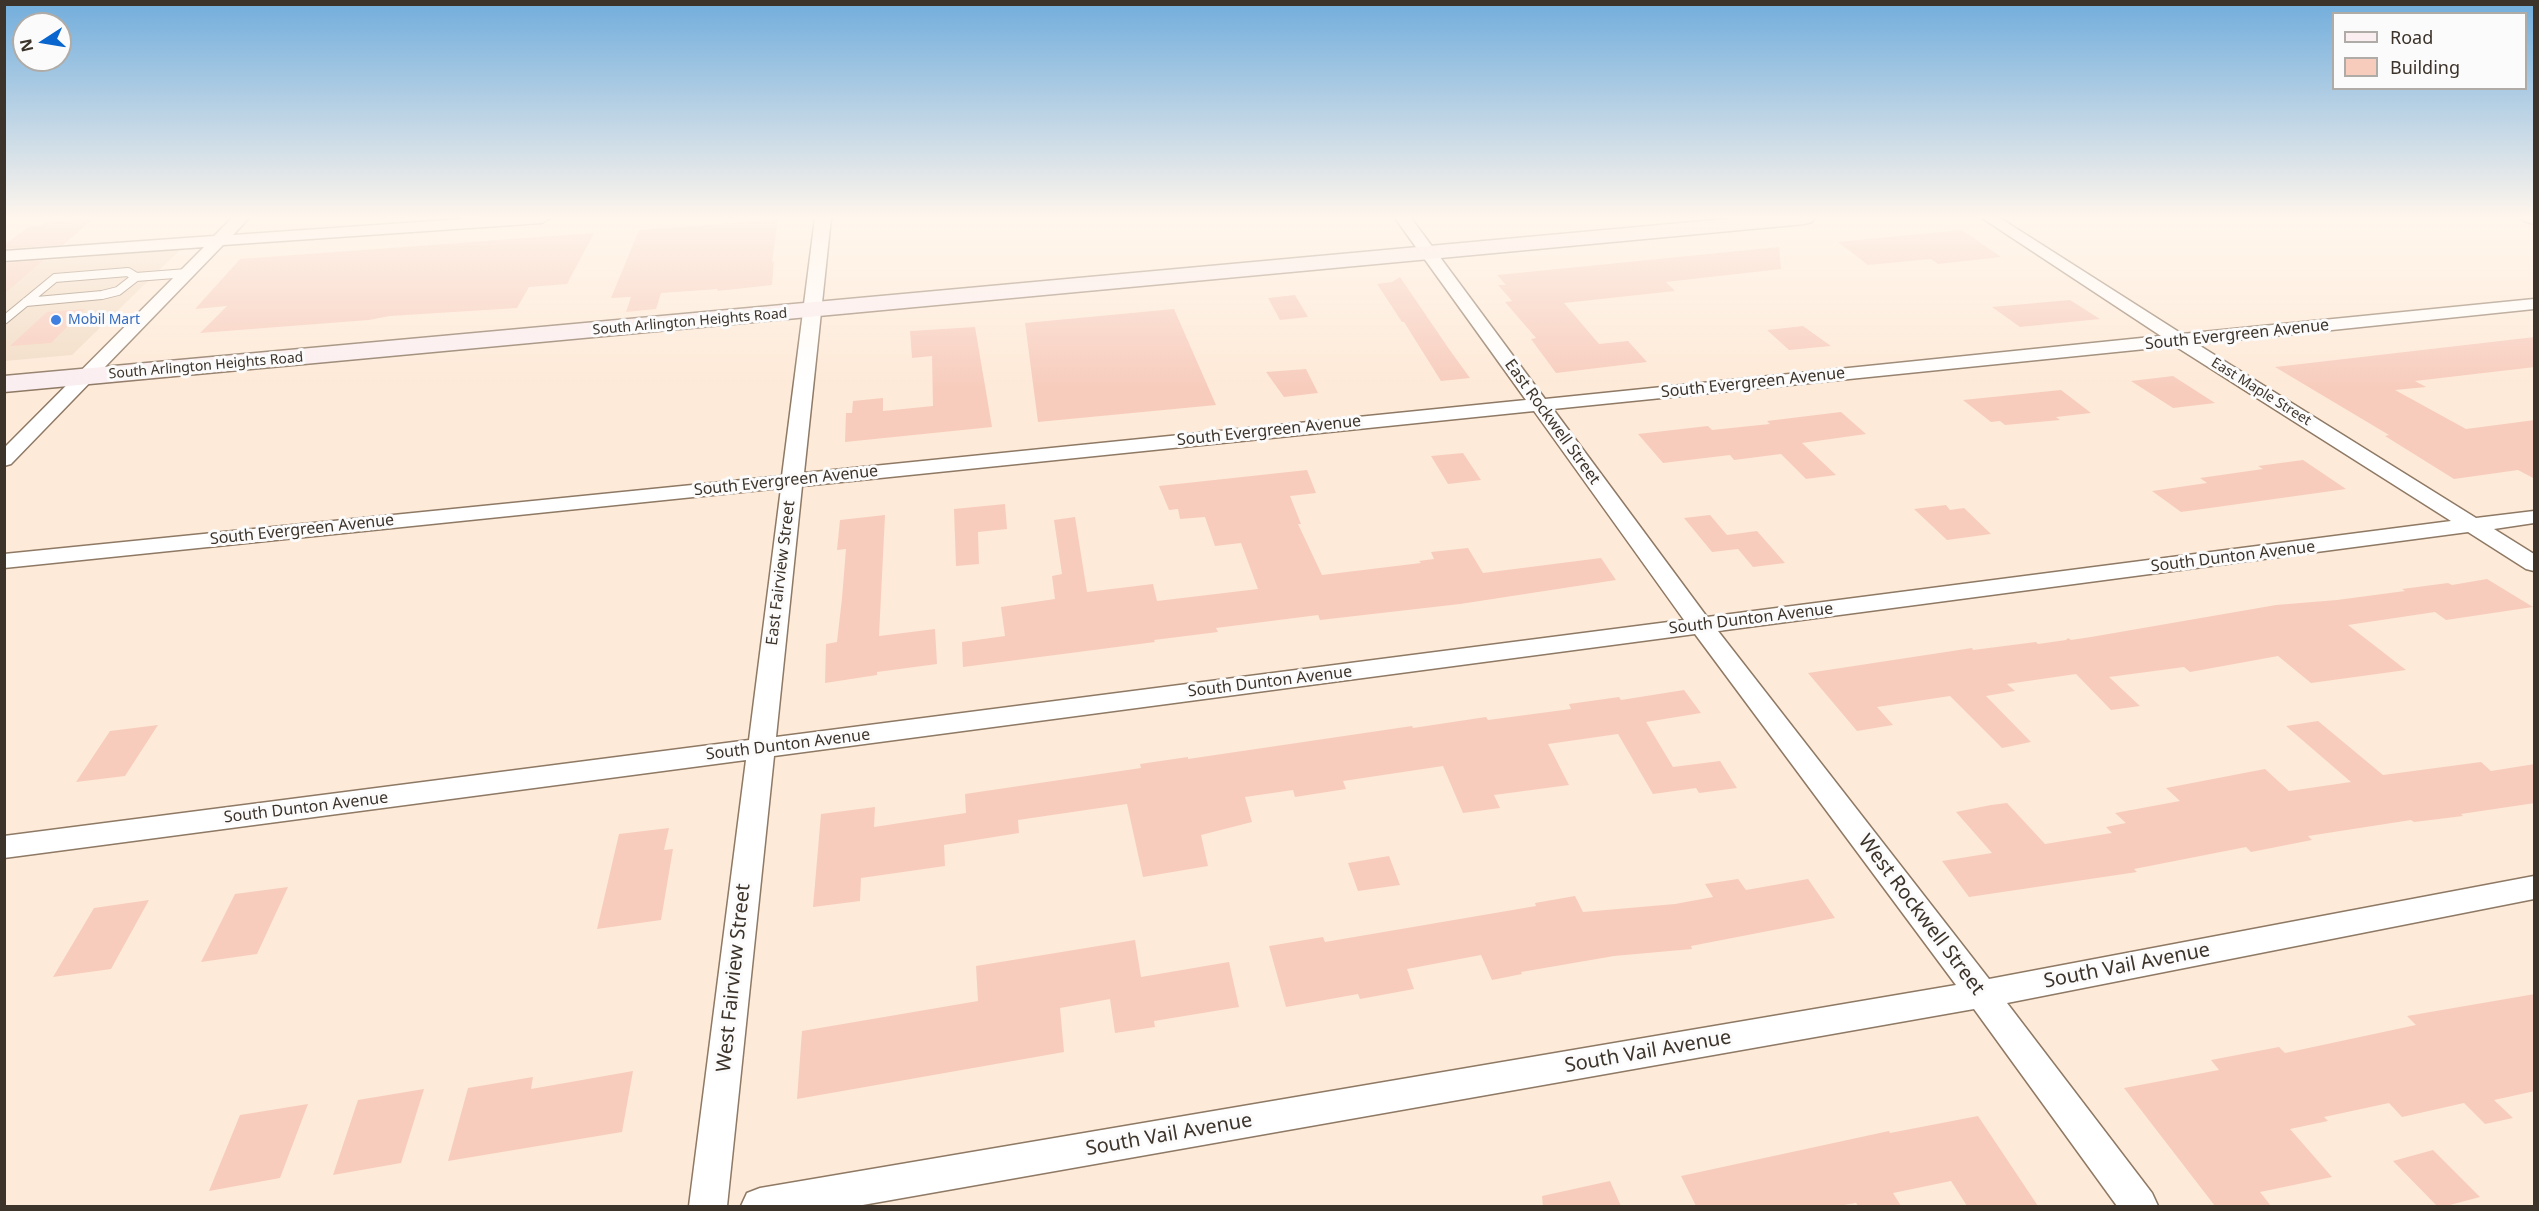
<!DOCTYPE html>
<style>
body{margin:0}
#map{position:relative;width:2539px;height:1211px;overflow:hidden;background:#feead8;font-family:"Noto Sans",sans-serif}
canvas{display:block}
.frame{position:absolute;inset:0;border:6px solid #3c332a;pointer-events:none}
.legend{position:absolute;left:2332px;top:12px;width:195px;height:78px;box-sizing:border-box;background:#fbfbfb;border:2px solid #afaba7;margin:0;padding:8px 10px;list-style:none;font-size:18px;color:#3c332a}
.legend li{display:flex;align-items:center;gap:12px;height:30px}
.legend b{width:30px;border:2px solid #afaba7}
.north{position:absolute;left:12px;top:12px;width:60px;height:60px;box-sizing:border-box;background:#fbfbfb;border:2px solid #afaba7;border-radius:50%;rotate:258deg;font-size:16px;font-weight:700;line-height:24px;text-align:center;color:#3c332a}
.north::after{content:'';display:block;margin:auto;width:21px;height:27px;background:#0866ce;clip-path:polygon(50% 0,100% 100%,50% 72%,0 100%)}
</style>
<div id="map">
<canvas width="2539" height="1211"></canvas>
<div class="frame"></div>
<ul class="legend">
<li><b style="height:8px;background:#fbeef1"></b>Road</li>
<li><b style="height:16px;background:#f7ccbd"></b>Building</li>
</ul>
<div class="north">N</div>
</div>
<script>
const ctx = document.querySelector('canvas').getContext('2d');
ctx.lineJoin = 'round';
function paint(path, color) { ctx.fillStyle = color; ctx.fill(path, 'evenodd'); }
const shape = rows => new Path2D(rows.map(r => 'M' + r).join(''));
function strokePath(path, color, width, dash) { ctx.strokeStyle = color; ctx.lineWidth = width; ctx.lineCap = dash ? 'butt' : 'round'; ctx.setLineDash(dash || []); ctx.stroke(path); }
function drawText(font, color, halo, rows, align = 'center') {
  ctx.font = font + ' "Noto Sans",sans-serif'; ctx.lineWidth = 6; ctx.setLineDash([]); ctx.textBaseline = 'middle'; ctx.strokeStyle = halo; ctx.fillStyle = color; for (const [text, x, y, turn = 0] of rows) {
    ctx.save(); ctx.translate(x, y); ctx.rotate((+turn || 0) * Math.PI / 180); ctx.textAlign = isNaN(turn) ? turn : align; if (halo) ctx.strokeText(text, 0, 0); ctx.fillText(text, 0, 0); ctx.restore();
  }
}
paint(shape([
 [181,249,72,355,5,361,5,264]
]), '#f2dcc6');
paint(shape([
 [93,219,63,245,4,249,4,245,30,226,41,225,45,222],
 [778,219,772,262,774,261,772,285,717,291,718,289,661,293,656,309,626,312,631,297,611,298,639,230],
 [1962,230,2001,257,1938,264,1931,259,1868,265,1838,242],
 [594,233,567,284,529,287,517,308,390,316,369,320,200,333,227,306,195,309,240,259],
 [1779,247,1781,269,1666,282,1675,291,1564,303,1599,344,1628,341,1647,362,1556,373,1531,339,1536,338,1505,302,1512,301,1498,285,1506,285,1497,275],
 [44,260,37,266,4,294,4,263],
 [1400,277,1449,349,1470,378,1441,381,1404,322,1402,322,1377,284,1392,282],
 [1295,295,1308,317,1280,320,1268,298],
 [2070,300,2100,319,2020,327,1992,307],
 [85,309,51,343,10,346,47,312],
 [1174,309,1216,405,1038,422,1025,323],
 [1803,326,1831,346,1789,350,1767,330],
 [975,327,992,427,845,442,846,413,852,413,853,401,883,398,883,411,933,406,932,356,912,358,910,331],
 [2535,337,2535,367,2415,381,2426,387,2395,390,2466,429,2535,420,2535,479,2518,470,2454,479,2385,436,2389,435,2275,367],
 [1306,369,1318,393,1284,397,1266,372],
 [2173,376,2215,403,2173,408,2131,381],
 [2061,390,2091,413,2056,417,2060,420,2005,425,2000,421,1991,422,1963,400],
 [1841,412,1866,434,1802,443,1836,475,1806,479,1781,454,1734,460,1730,455,1663,463,1638,434,1708,426,1712,430,1770,424,1767,421],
 [1463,453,1481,480,1448,484,1431,456],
 [2303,460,2346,489,2181,512,2152,491,2207,483,2200,478,2263,469,2258,466],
 [1307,470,1316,493,1290,496,1301,524,1298,524,1322,575,1421,563,1419,561,1434,559,1431,552,1468,548,1483,573,1601,558,1616,580,1460,604,1320,620,1318,615,1216,628,1218,632,1154,640,1155,642,963,667,962,642,1005,636,1001,607,1055,599,1052,576,1062,574,1054,520,1075,517,1087,592,1153,584,1157,601,1258,589,1241,543,1215,546,1205,517,1180,519,1178,509,1169,510,1159,486],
 [1005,504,1007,529,978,532,979,564,956,566,954,509],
 [1946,505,1950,510,1964,508,1991,534,1947,540,1914,509],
 [885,515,879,636,935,629,937,664,877,672,877,675,825,683,826,644,837,642,842,598,846,549,837,550,840,520],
 [1710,515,1727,535,1757,531,1785,563,1753,567,1738,549,1712,552,1684,518],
 [2487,579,2533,607,2446,620,2435,612,2348,625,2406,670,2311,683,2278,656,2190,672,2184,667,2109,677,2140,706,2111,710,2076,674,2007,684,2015,691,1986,696,2031,742,2002,748,1950,696,1877,707,1893,725,1857,731,1808,673,1972,648,1973,650,2036,642,2038,644,2066,640,2068,638,2071,640,2091,637,2276,605,2337,600,2405,591,2402,589,2448,583,2452,585],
 [1684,690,1701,713,1646,722,1673,767,1720,761,1737,788,1699,793,1696,788,1653,794,1618,734,1548,744,1569,785,1494,795,1500,808,1463,813,1443,766,1343,781,1346,789,1295,797,1293,790,1245,797,1252,822,1201,835,1208,866,1143,877,1127,804,1018,820,1019,833,944,845,945,866,861,878,860,901,813,907,821,814,875,807,874,827,966,813,965,794,1141,768,1140,764,1188,757,1188,759,1412,726,1413,728,1486,717,1488,720,1571,709,1569,704,1619,697,1621,700],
 [2318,721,2383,775,2481,762,2491,771,2535,764,2535,803,2461,814,2463,816,2414,822,2411,820,2308,836,2312,840,2251,852,2246,847,2134,869,2137,872,1969,897,1942,861,1992,853,1956,812,1991,805,2007,803,2045,844,2112,833,2106,827,2126,823,2115,813,2180,801,2166,788,2265,769,2289,791,2351,782,2286,726],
 [158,725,125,776,76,782,110,731],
 [669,828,664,850,673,849,661,920,597,929,619,834],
 [1389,856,1400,885,1358,891,1348,863],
 [1738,879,1746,890,1808,879,1835,918,1691,946,1692,949,1614,956,1521,972,1522,974,1492,980,1481,955,1407,969,1414,989,1360,999,1358,994,1286,1007,1269,946,1323,937,1325,942,1536,906,1535,903,1575,896,1583,912,1675,904,1713,897,1705,884],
 [288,887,257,954,201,962,235,894],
 [149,900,111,969,53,977,94,908],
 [1135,940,1141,977,1229,962,1239,1007,1154,1021,1155,1027,1115,1033,1110,999,1060,1008,1064,1052,797,1099,802,1031,978,1001,976,966],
 [2535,994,2535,1091,2494,1100,2513,1118,2485,1124,2464,1103,2402,1117,2389,1103,2324,1117,2328,1121,2290,1129,2332,1177,2260,1192,2271,1206,2215,1206,2124,1088,2219,1070,2211,1060,2279,1047,2285,1053,2416,1025,2407,1016],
 [633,1071,622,1132,448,1161,468,1088,533,1077,531,1089],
 [424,1089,401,1163,333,1175,358,1100],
 [308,1104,280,1178,209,1191,240,1115],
 [1978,1116,2038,1206,1967,1206,1951,1181,1893,1193,1901,1206,1858,1206,1856,1203,1838,1206,1696,1206,1681,1176,1889,1131,1890,1133],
 [2433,1150,2480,1197,2446,1206,2437,1206,2393,1161],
 [1610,1181,1621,1206,1543,1206,1542,1196]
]), '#f7ccbd');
const lane = shape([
 [26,302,102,295,118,291,136,277],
 [4,320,55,278,128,272,136,277,187,273]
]);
const street = shape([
 [232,218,249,218,233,235,477,218,550,218,542,223,223,245,11,464,4,466,4,448,204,247,4,261,4,251,214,236,232,218],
 [815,218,831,218,804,473,1526,400,1395,218,1411,218,1545,399,2161,336,1982,218,2000,218,2182,334,2534,299,2534,309,2197,344,2476,518,2534,511,2534,523,2494,529,2534,554,2534,571,2526,569,2468,532,1718,631,1989,979,2534,876,2534,899,2007,1003,2152,1193,2158,1206,2117,1206,1974,1009,857,1206,741,1206,747,1193,760,1188,1956,985,1695,634,774,756,727,1206,689,1206,746,760,4,858,4,836,749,740,781,488,4,568,4,554,782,476,815,218],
 [2175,346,2451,521,1707,617,1553,409,2175,346],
 [1534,411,1684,620,776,737,802,486,1534,411],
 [2521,218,2534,218,2534,224,2524,221,2521,218]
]);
const secondary = shape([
 [1736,218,1815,218,1812,222,1805,224,4,392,4,376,1736,218]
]);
strokePath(lane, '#8e7965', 10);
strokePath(street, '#8e7965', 3);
strokePath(secondary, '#8e7965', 3);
strokePath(lane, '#fff', 8);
paint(street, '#fff');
paint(secondary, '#fbeef1');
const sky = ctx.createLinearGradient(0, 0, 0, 388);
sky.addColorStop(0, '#71addc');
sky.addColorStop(0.56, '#fff6ed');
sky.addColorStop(1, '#fff6ed00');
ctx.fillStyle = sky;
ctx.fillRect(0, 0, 2539, 388);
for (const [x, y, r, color] of [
 [56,320,6,"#3f7fe0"]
]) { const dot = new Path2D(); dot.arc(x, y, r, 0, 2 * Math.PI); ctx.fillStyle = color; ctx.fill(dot); strokePath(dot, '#fbfbfb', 2); }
drawText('14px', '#366cbe', '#fbfbfb', [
 ["Mobil Mart",68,320]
], 'left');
drawText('14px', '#3c332a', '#fbfbfb', [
 ["South Arlington Heights Road",690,322,-5],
 ["South Arlington Heights Road",206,366,-5],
 ["East Maple Street",2261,392,32]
]);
drawText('16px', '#3c332a', '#fbfbfb', [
 ["South Evergreen Avenue",2237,335,-6],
 ["South Evergreen Avenue",1753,383,-6],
 ["East Rockwell Street",1552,422,54],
 ["South Evergreen Avenue",1269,431,-6],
 ["South Evergreen Avenue",786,481,-6],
 ["South Evergreen Avenue",302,530,-6],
 ["South Dunton Avenue",2233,557,-7],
 ["East Fairview Street",781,573,-83],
 ["South Dunton Avenue",1751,619,-7],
 ["South Dunton Avenue",1270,682,-7],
 ["South Dunton Avenue",788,745,-7],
 ["South Dunton Avenue",306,808,-7]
]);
drawText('20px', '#3c332a', '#fbfbfb', [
 ["West Rockwell Street",1921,915,53],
 ["South Vail Avenue",2127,966,-11],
 ["West Fairview Street",734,978,-84],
 ["South Vail Avenue",1648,1052,-10],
 ["South Vail Avenue",1169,1135,-10]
]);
</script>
